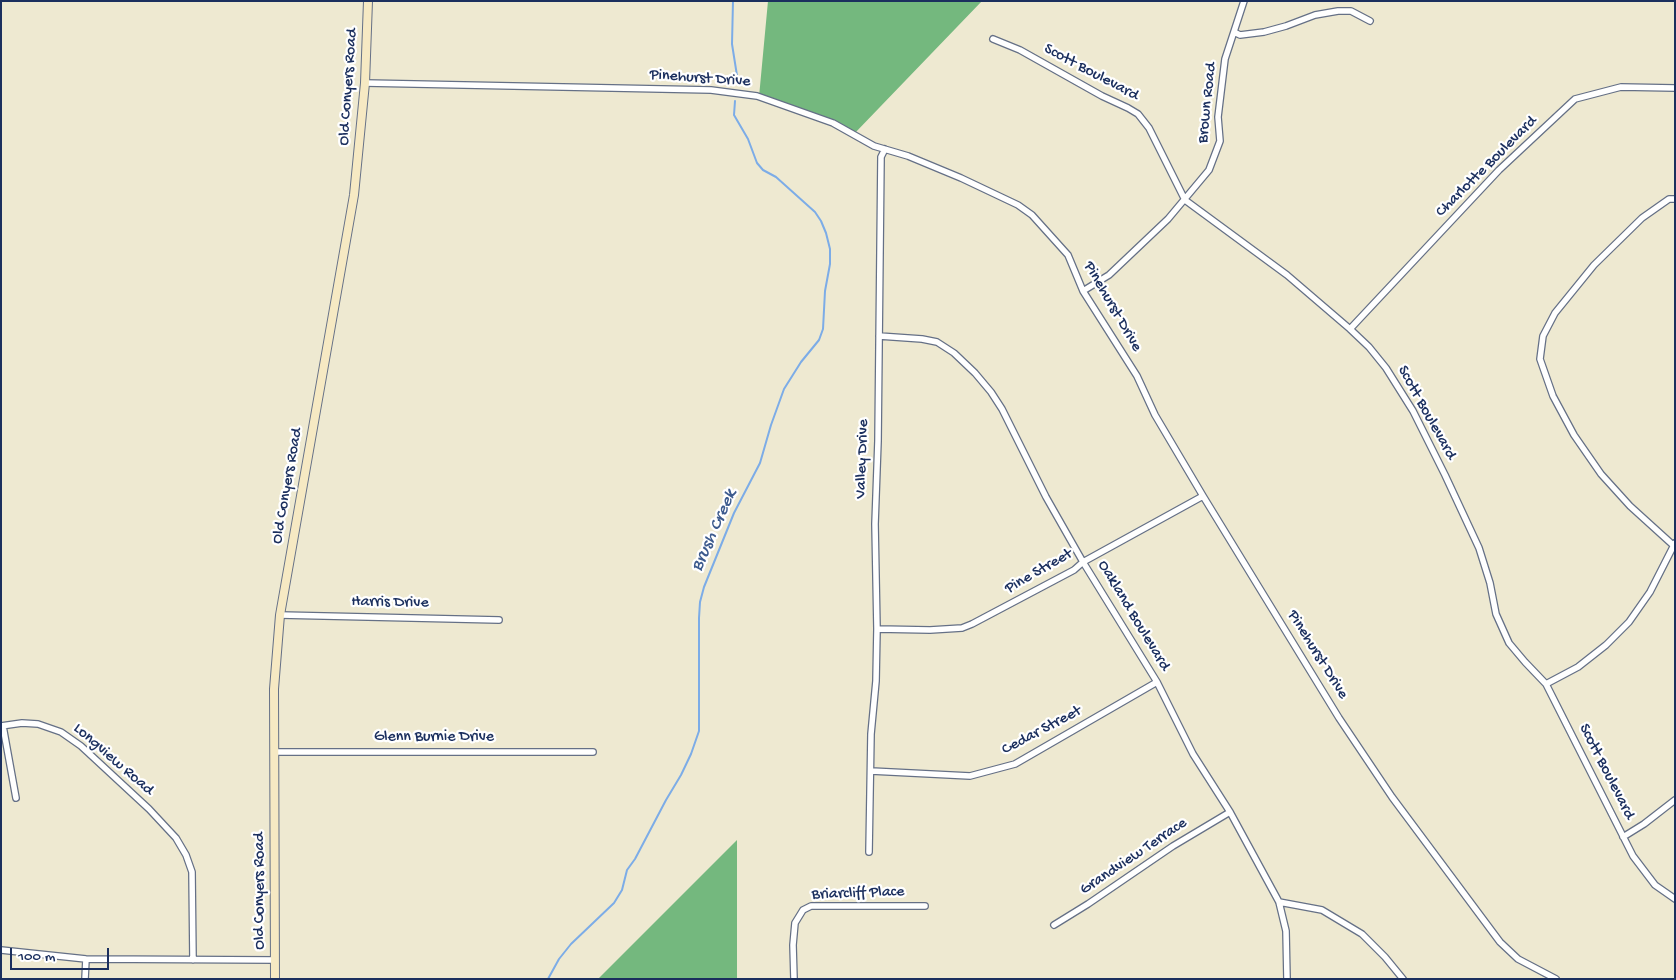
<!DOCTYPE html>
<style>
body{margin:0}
#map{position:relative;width:1676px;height:980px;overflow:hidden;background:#eee9d1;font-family:"Gochi Hand",sans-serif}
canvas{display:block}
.frame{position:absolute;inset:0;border:2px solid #1b2f5e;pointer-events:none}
.scale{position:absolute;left:10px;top:948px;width:99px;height:22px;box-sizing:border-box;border:2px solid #1b2f5e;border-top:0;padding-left:6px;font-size:15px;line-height:18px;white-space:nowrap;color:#1b2f5e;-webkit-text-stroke:4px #fff;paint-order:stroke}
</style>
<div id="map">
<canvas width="1676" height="980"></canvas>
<div class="frame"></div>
<div class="scale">100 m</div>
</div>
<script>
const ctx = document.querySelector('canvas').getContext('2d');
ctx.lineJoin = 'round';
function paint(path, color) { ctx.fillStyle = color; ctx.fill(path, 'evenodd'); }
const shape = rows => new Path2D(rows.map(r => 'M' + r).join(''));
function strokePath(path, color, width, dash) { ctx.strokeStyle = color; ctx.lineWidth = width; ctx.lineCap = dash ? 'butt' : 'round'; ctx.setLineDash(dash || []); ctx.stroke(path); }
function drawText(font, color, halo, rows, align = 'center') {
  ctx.font = font + ' "Gochi Hand",sans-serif'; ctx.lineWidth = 4.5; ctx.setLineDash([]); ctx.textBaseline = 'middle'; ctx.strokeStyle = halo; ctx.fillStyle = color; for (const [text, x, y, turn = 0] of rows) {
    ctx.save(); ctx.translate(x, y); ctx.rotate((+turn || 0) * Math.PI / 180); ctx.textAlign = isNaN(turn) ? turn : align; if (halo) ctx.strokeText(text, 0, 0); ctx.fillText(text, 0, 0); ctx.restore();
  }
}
paint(shape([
 [768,1,982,1,854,134,759,97],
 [737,840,737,979,598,979]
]), '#74b87e');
strokePath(shape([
 [733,1,732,44,738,82],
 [548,979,559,959,571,944,614,903,622,890,627,870,635,859,666,800,681,775,691,754,699,731,699,618,700,602,704,587,734,513,760,463,771,425,784,389,801,362,819,340,823,329,825,291,830,264,830,249,826,233,821,221,815,212,776,177,763,170,757,163,748,139,734,115,735,101]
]), '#7cace7', 2);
const street = shape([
 [1234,32,1240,35,1264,32,1286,26,1315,15,1338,11,1351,11,1370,21],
 [993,39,1020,50,1102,96,1128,108,1138,114,1149,128,1185,200,1287,275,1350,329,1369,347,1386,368,1413,411,1445,475,1479,548,1490,583,1496,614,1509,643,1525,662,1546,684,1633,856,1655,885,1675,899],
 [365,83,711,90,757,96,833,123,874,146,908,156,961,178,1018,205,1032,215,1068,255,1083,291,1137,376,1155,415,1203,496,1339,718,1392,797,1500,942,1518,959,1556,979],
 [1083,291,1109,275,1168,219,1209,170,1220,141,1218,117,1225,59,1244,1],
 [1350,329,1499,170,1575,99,1621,87,1675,88],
 [879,336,922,339,937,342,954,353,975,373,991,392,1002,409,1046,497,1083,562,1157,682,1193,754,1230,812,1279,902,1286,931,1287,979],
 [1673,545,1630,506,1601,474,1574,435,1553,396,1540,359,1543,336,1555,313,1594,265,1642,218,1669,199,1675,199],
 [280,615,499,620],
 [877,629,930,630,962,628,972,624,1074,570,1083,562,1203,496],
 [1546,684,1578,667,1606,645,1629,622,1650,592,1675,543],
 [1,726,22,723,38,724,61,732,81,746,149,809,176,838,186,855,192,872,193,960],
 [3,726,16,798],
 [275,752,593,752],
 [871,771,970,776,1015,764,1157,682],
 [1623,837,1644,824,1675,800],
 [869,852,871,734,876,681,877,629,875,524,878,441,881,157,885,149],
 [1279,902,1322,910,1362,934,1385,957,1403,979],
 [1054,925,1088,904,1173,846,1230,812],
 [1,950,86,959,275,960],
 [85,979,86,959],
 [794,979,793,945,795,923,803,910,811,906,925,906]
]);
const secondary = shape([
 [275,979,274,689,280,615,354,195,365,83,368,1]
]);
strokePath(street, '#657086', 8);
strokePath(secondary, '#657086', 10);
strokePath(street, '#fff', 5.5);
strokePath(secondary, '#f6e9c3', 8);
drawText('16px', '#1b2f5e', '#fff', [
 ["Scott Boulevard",1091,73,28],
 ["Pinehurst Drive",700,79,4],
 ["Old Conyers Road",349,87,-86],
 ["Brown Road",1208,103,-84],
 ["Charlotte Boulevard",1487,167,-45],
 ["Pinehurst Drive",1112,307,60],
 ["Scott Boulevard",1426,413,61],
 ["Valley Drive",863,459,-88],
 ["Old Conyers Road",288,486,-80],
 ["Pine Street",1039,572,-30],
 ["Harris Drive",390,603,1],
 ["Oakland Boulevard",1133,616,59],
 ["Pinehurst Drive",1317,655,58],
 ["Cedar Street",1042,731,-28],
 ["Glenn Burnie Drive",434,738],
 ["Longview Road",113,760,41],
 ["Scott Boulevard",1606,772,63],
 ["Grandview Terrace",1134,857,-34],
 ["Old Conyers Road",261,891,-90],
 ["Briarcliff Place",858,894,-2]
]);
drawText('italic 18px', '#3d5b8e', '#fff', [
 ["Brush Creek",715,531,-66]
]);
</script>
